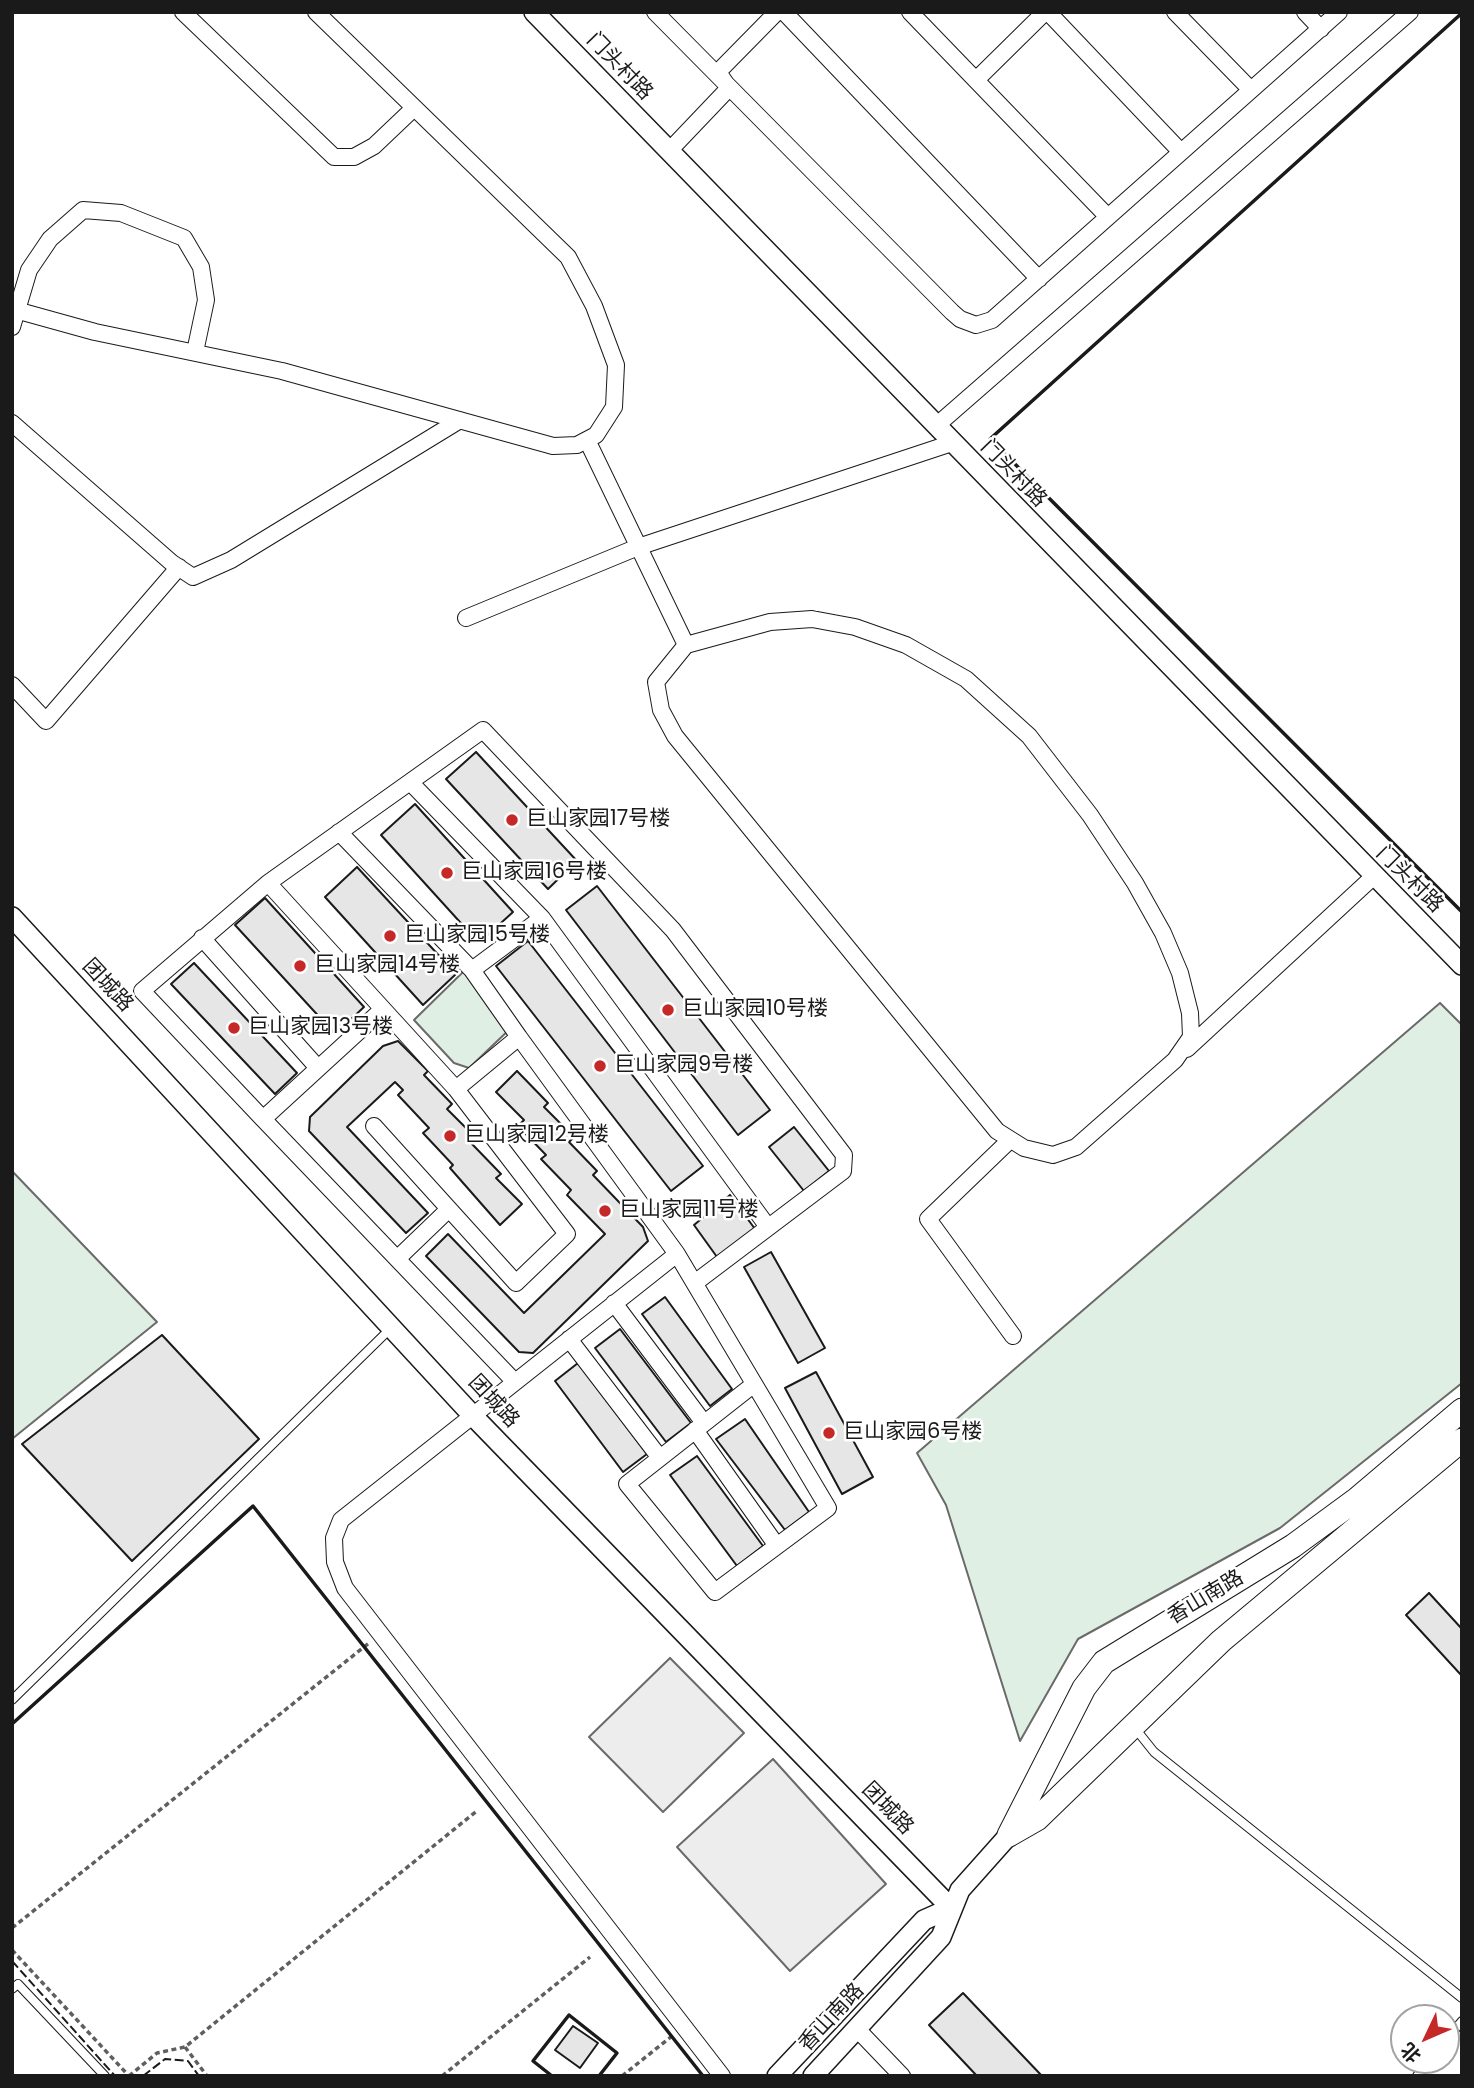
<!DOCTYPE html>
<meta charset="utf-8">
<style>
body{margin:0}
#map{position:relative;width:1474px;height:2088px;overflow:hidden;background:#fff;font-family:Poppins,"Noto Sans SC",sans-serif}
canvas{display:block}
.frame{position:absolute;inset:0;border:14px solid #1a1a1a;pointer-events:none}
.north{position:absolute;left:1390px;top:2004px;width:70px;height:70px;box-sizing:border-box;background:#fff;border:2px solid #a3a3a3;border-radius:50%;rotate:226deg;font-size:19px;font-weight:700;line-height:28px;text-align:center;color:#1a1a1a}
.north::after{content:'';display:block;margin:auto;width:24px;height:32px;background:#c62828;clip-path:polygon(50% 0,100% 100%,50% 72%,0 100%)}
</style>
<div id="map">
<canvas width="1474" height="2088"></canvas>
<div class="frame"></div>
<div class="north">北</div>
</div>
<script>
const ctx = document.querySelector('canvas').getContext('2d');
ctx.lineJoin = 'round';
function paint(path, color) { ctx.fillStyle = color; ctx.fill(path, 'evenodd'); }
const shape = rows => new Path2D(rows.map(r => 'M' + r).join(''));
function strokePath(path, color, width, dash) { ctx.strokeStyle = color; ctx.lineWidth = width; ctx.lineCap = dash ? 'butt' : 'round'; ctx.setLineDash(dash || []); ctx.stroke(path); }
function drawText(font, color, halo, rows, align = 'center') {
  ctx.font = font + ' Poppins,"Noto Sans SC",sans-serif'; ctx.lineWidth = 5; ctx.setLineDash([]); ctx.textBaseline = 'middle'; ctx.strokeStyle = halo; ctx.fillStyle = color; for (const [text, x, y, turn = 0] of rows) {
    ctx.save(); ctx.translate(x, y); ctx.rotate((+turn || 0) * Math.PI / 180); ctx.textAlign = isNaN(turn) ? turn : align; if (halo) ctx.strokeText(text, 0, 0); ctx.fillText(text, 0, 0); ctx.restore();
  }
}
const green = shape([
 [465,970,512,1027,469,1068,454,1063,414,1020,465,970],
 [1440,1003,1462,1025,1462,1383,1280,1528,1078,1639,1020,1741,946,1505,917,1453,1440,1003],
 [12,1171,157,1322,12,1439,12,1171]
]);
paint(green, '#e0efe3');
strokePath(green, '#6a6a6a', 2);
const parking = shape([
 [670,1658,744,1733,663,1812,589,1737,670,1658],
 [773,1759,886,1884,790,1971,677,1847,773,1759]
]);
paint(parking, '#ededed');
strokePath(parking, '#6a6a6a', 2);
const building = shape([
 [476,752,577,861,548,889,446,779,476,752],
 [415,804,513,912,479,943,381,835,415,804],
 [357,867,456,974,423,1005,325,897,357,867],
 [597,886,770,1110,738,1135,566,910,597,886],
 [265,898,364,1007,335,1034,235,925,265,898],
 [528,941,703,1166,671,1191,496,966,528,941],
 [194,963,297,1073,275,1094,171,984,194,963],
 [398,1041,428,1071,424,1075,452,1104,447,1109,477,1139,472,1144,501,1174,496,1178,522,1204,500,1225,450,1168,453,1165,423,1133,429,1128,398,1095,403,1090,395,1082,347,1127,428,1213,406,1233,309,1131,310,1117,383,1046,398,1041],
 [517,1071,548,1103,544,1107,574,1137,569,1142,597,1171,593,1175,643,1227,648,1241,533,1353,519,1352,426,1256,448,1234,524,1313,605,1234,567,1195,571,1190,541,1159,546,1155,518,1126,524,1120,496,1092,517,1071],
 [794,1127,829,1171,804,1191,769,1147,794,1127],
 [730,1195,755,1229,717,1257,694,1225,730,1195],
 [771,1252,825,1348,798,1363,744,1267,771,1252],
 [665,1297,732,1389,710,1406,642,1314,665,1297],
 [620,1329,691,1423,666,1442,595,1348,620,1329],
 [162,1335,259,1439,132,1561,22,1444,162,1335],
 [578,1363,647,1454,623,1472,555,1381,578,1363],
 [816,1372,873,1477,842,1494,785,1388,816,1372],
 [745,1419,809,1512,785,1530,716,1439,745,1419],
 [697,1456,763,1546,737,1566,670,1475,697,1456],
 [1429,1593,1462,1629,1462,1676,1406,1615,1429,1593],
 [963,1993,1042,2076,977,2076,929,2025,963,1993],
 [573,2026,598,2043,580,2068,555,2050,573,2026]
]);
paint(building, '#e6e6e6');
strokePath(building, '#1a1a1a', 2);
const service = shape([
 [12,1700,392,1327],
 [1134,1727,1154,1752,1462,1998],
 [12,1989,18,1984,105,2076],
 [1446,2040,1462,2021],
 [1417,2076,1430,2060]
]);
const minor = shape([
 [183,12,334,157,354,157,374,146,414,108],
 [655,12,952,312,960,319,976,325,992,320,1339,12],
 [784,12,1039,279],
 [910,12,1108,217],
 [1048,12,1181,152],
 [1175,12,1251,90],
 [1305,12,1321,29],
 [976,80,1045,12],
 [669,151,729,88,718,72,777,12],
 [12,309,95,332,282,371,553,446,577,445,596,435,614,407,616,365,594,306,568,257,316,12],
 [12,327,29,270,50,239,83,210,121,213,184,238,201,267,206,300,195,352],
 [12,423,172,563,193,577,231,560,460,420],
 [936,426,1410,12],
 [587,440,686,645],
 [466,618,638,547,952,443],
 [812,619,855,627,906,645,966,679,1029,736,1090,815,1135,883,1163,933,1180,973,1190,1013,1191,1037,1175,1060,1076,1147,1053,1155,1024,1148,997,1131,675,736,661,710,656,682,686,645,770,622,812,619],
 [12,685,46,721,179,567],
 [410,782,542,918,768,1227],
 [339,832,472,970,519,1037],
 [268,883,483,730,673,930,844,1155,843,1171,696,1282],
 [202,938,318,1068],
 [472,970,542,918],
 [383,1009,263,1119,142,991,268,883,456,1089],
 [1187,1049,1373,877],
 [263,1119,514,1381],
 [374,1126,516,1283,567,1234,456,1089,519,1037,677,1254,341,1520,334,1538,335,1562,345,1588,722,2076],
 [1010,1140,928,1219,1013,1336],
 [677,1254,828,1508,715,1592,627,1484,753,1385],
 [397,1259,449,1209],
 [614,1303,704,1423],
 [569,1339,660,1458],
 [695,1430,777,1546],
 [856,2028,902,2076]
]);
const tertiary = shape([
 [534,12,1462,965],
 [12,917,474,1417,951,1908],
 [777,2076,924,1920,951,1908],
 [813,2076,941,1937,960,1890,1009,1835]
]);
const secondary = shape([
 [1009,1835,1084,1688,1104,1662,1293,1546,1357,1499,1462,1410],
 [1009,1835,1037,1819,1221,1641,1462,1440]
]);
strokePath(service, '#1a1a1a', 10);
strokePath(minor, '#1a1a1a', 18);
strokePath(tertiary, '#1a1a1a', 22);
strokePath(secondary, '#1a1a1a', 25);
strokePath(shape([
 [12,1928,369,1643],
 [12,1950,129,2076],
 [185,2047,207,2076],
 [129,2076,157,2053,185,2047,478,1810],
 [442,2076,590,1957],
 [622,2076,672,2036]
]), '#5f5f5f', 3.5, [5, 3.5]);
strokePath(service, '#fff', 8);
strokePath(minor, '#fff', 16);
strokePath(tertiary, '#fff', 19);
strokePath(secondary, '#fff', 23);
strokePath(shape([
 [12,1961,115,2076],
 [143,2076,165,2059,188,2061,199,2076]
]), '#1a1a1a', 2, [9, 3.5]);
strokePath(shape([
 [1462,13,990,439,1462,912],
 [12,1724,253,1506,703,2076],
 [552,2076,533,2061,569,2015,617,2053,599,2076]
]), '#1a1a1a', 3.5);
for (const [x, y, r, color] of [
 [512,820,7,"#c62828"],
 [447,873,7,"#c62828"],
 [390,936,7,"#c62828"],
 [300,966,7,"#c62828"],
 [668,1010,7,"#c62828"],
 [234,1028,7,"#c62828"],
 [600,1066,7,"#c62828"],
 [450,1136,7,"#c62828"],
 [605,1211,7,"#c62828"],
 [829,1433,7,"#c62828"]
]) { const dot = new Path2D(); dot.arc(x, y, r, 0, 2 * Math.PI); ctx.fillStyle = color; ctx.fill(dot); strokePath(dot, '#fff', 2.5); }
drawText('21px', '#1a1a1a', '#fff', [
 ["门头村路",619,67,46],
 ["门头村路",1013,474,46],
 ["门头村路",1409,880,45],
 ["团城路",107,986,47],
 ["团城路",493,1402,47],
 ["香山南路",1206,1598,-31],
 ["团城路",887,1809,46],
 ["香山南路",832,2018,-47]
]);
drawText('21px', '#1a1a1a', '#fff', [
 ["巨山家园17号楼",526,820],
 ["巨山家园16号楼",461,873],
 ["巨山家园15号楼",404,936],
 ["巨山家园14号楼",314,966],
 ["巨山家园10号楼",682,1010],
 ["巨山家园13号楼",248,1028],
 ["巨山家园9号楼",614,1066],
 ["巨山家园12号楼",464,1136],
 ["巨山家园11号楼",619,1211],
 ["巨山家园6号楼",843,1433]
], 'left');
</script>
